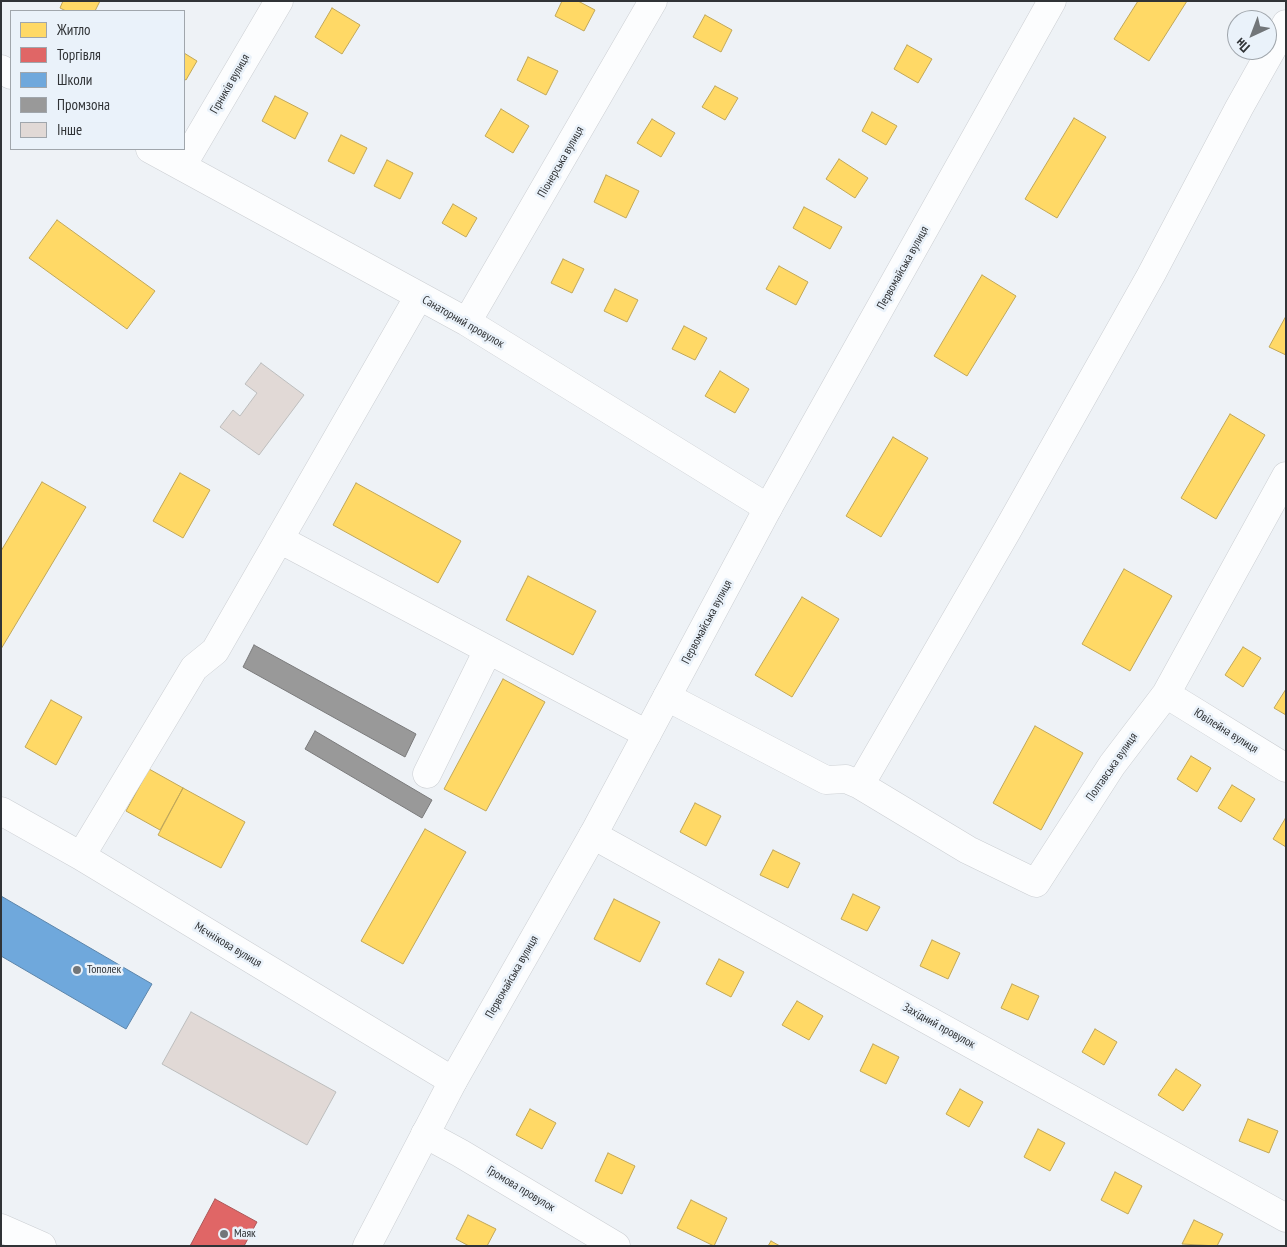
<!DOCTYPE html>
<meta charset="utf-8">
<style>
body{margin:0}
#map{position:relative;width:1287px;height:1247px;overflow:hidden;background:#eef2f6;font-family:"PT Sans Narrow",sans-serif}
canvas{display:block}
.frame{position:absolute;inset:0;border:2px solid #303336;pointer-events:none}
.legend{position:absolute;left:10px;top:10px;width:175px;height:140px;box-sizing:border-box;background:#eaf2fa;border:1px solid #a0a6ac;margin:0;padding:6px 9px;list-style:none;font-size:15px;color:#303336}
.legend li{display:flex;align-items:center;gap:10px;height:25px}
.legend b{width:25px;border:1px solid #a0a6ac}
.north{position:absolute;left:1227px;top:10px;width:50px;height:50px;box-sizing:border-box;background:#eaf2fa;border:1px solid #a0a6ac;border-radius:50%;rotate:223deg;font-size:14px;font-weight:700;line-height:20px;text-align:center;color:#303336}
.north::after{content:'';display:block;margin:auto;width:18px;height:22px;background:#727679;clip-path:polygon(50% 0,100% 100%,50% 72%,0 100%)}
</style>
<div id="map">
<canvas width="1287" height="1247"></canvas>
<div class="frame"></div>
<ul class="legend">
<li><b style="height:14px;background:#ffd966"></b>Житло</li>
<li><b style="height:14px;background:#e06666"></b>Торгівля</li>
<li><b style="height:14px;background:#6fa8dc"></b>Школи</li>
<li><b style="height:14px;background:#999"></b>Промзона</li>
<li><b style="height:14px;background:#e1d9d6"></b>Інше</li>
</ul>
<div class="north">Пн</div>
</div>
<script>
const ctx = document.querySelector('canvas').getContext('2d');
ctx.lineJoin = 'round';
function paint(path, color) { ctx.fillStyle = color; ctx.fill(path, 'evenodd'); }
const shape = rows => new Path2D(rows.map(r => 'M' + r).join(''));
function strokePath(path, color, width, dash) { ctx.strokeStyle = color; ctx.lineWidth = width; ctx.lineCap = dash ? 'butt' : 'round'; ctx.setLineDash(dash || []); ctx.stroke(path); }
function drawText(font, color, halo, rows, align = 'center') {
  ctx.font = font + ' "PT Sans Narrow",sans-serif'; ctx.lineWidth = 5; ctx.setLineDash([]); ctx.textBaseline = 'middle'; ctx.strokeStyle = halo; ctx.fillStyle = color; for (const [text, x, y, turn = 0] of rows) {
    ctx.save(); ctx.translate(x, y); ctx.rotate((+turn || 0) * Math.PI / 180); ctx.textAlign = isNaN(turn) ? turn : align; if (halo) ctx.strokeText(text, 0, 0); ctx.fillText(text, 0, 0); ctx.restore();
  }
}
const homes = shape([
 [63,1,100,1,95,11,66,11,60,8,63,1],
 [562,1,578,1,595,10,584,31,555,16,562,1],
 [1138,1,1187,1,1149,61,1114,39,1138,1],
 [332,8,360,25,342,54,315,37,332,8],
 [705,15,732,30,721,52,693,37,705,15],
 [907,45,932,59,918,83,894,69,907,45],
 [184,53,197,61,186,80,184,79,184,53],
 [528,57,558,71,546,95,517,80,528,57],
 [715,86,738,98,725,120,702,107,715,86],
 [275,96,308,113,295,139,262,121,275,96],
 [501,109,529,126,513,153,485,136,501,109],
 [872,112,897,126,886,145,862,131,872,112],
 [1074,118,1106,137,1057,218,1025,199,1074,118],
 [652,119,675,133,661,157,637,143,652,119],
 [341,135,367,148,354,174,328,161,341,135],
 [839,159,868,178,855,198,826,179,839,159],
 [387,160,413,173,400,199,374,186,387,160],
 [606,175,639,191,626,218,594,202,606,175],
 [453,204,477,218,466,237,442,223,453,204],
 [804,207,842,227,830,249,793,228,804,207],
 [57,220,155,291,127,329,29,258,57,220],
 [563,259,584,269,572,293,551,283,563,259],
 [779,266,808,282,796,305,766,289,779,266],
 [982,275,1016,296,967,376,934,356,982,275],
 [615,289,638,300,627,322,604,311,615,289],
 [1286,316,1286,355,1269,347,1286,316],
 [684,326,707,338,695,360,672,349,684,326],
 [720,371,749,389,735,413,705,396,720,371],
 [1230,414,1265,435,1216,519,1181,498,1230,414],
 [893,437,928,458,881,537,846,516,893,437],
 [180,473,210,490,183,538,153,521,180,473],
 [42,482,86,507,1,649,1,551,42,482],
 [356,483,461,541,438,583,333,525,356,483],
 [1124,569,1172,596,1130,671,1082,644,1124,569],
 [528,576,596,611,573,655,506,620,528,576],
 [802,597,839,619,792,697,755,675,802,597],
 [1243,647,1261,658,1243,687,1225,675,1243,647],
 [503,679,545,702,486,811,444,789,503,679],
 [1286,689,1286,715,1274,708,1286,689],
 [51,700,82,717,56,765,25,747,51,700],
 [1035,726,1083,753,1041,830,993,803,1035,726],
 [1191,756,1211,768,1197,792,1177,779,1191,756],
 [149,769,183,788,160,830,126,811,149,769],
 [1232,785,1255,799,1241,822,1218,808,1232,785],
 [183,788,245,822,221,868,158,835,183,788],
 [695,803,721,816,706,846,680,832,695,803],
 [1285,819,1286,820,1286,847,1273,839,1285,819],
 [425,829,466,852,403,964,361,941,425,829],
 [773,850,800,863,788,888,760,875,773,850],
 [853,894,880,907,867,931,841,919,853,894],
 [614,899,660,922,640,962,594,939,614,899],
 [932,940,960,953,948,979,920,966,932,940],
 [719,959,744,972,731,997,706,984,719,959],
 [1012,984,1039,996,1028,1020,1001,1008,1012,984],
 [797,1001,823,1016,809,1040,782,1025,797,1001],
 [1095,1029,1117,1042,1104,1065,1082,1052,1095,1029],
 [873,1044,899,1057,886,1084,860,1071,873,1044],
 [1176,1069,1201,1085,1183,1111,1158,1095,1176,1069],
 [960,1089,983,1102,969,1127,946,1114,960,1089],
 [530,1109,556,1123,542,1149,516,1135,530,1109],
 [1248,1119,1278,1131,1269,1153,1239,1141,1248,1119],
 [1038,1129,1065,1143,1050,1171,1024,1157,1038,1129],
 [608,1153,635,1166,622,1194,595,1181,608,1153],
 [1115,1172,1142,1186,1128,1214,1101,1200,1115,1172],
 [691,1200,727,1218,714,1246,677,1228,691,1200],
 [468,1215,496,1229,487,1246,469,1246,456,1239,468,1215],
 [1194,1220,1223,1234,1217,1246,1182,1244,1194,1220],
 [771,1241,780,1246,768,1246,771,1241]
]);
paint(homes, '#ffd966');
strokePath(homes, '#c1a758', 1);
const shops = shape([
 [215,1199,257,1222,244,1246,190,1246,215,1199]
]);
paint(shops, '#e06666');
strokePath(shops, '#ab5758', 1);
const schools = shape([
 [1,896,152,984,126,1029,1,956,1,896]
]);
paint(schools, '#6fa8dc');
strokePath(schools, '#5c85aa', 1);
const industry = shape([
 [254,645,416,734,405,757,243,667,254,645],
 [315,731,432,800,422,818,305,749,315,731]
]);
paint(industry, '#999');
strokePath(industry, '#7a7a7b', 1);
const building = shape([
 [261,363,304,395,259,455,220,427,233,410,240,416,257,393,245,384,261,363],
 [191,1012,336,1092,307,1145,162,1064,191,1012]
]);
paint(building, '#e1d9d6');
strokePath(building, '#bcbdbd', 1);
const minor = shape([
 [1,69,11,75],
 [150,149,467,322,768,508],
 [182,166,279,1],
 [467,322,653,1],
 [279,539,647,734],
 [1166,694,1286,768],
 [667,697,826,780,846,779,860,785,1007,531,1151,275,1239,108,1286,24],
 [427,774,488,650],
 [860,785,968,850,1036,883,1112,765,1166,694,1286,476],
 [1,811,81,856,453,1081],
 [593,835,1286,1218],
 [81,856,194,668,215,651,419,296],
 [425,1134,460,1153,616,1246],
 [1,1228,42,1246]
]);
const major = shape([
 [367,1246,453,1081,593,835,768,508,1052,1]
]);
strokePath(minor, '#cbced2', 29);
strokePath(major, '#cbced2', 29);
strokePath(minor, '#fcfdfe', 28);
strokePath(major, '#fcfdfe', 28);
for (const [x, y, r, color] of [
 [77,970,5,"#727679"],
 [224,1234,5,"#727679"]
]) { const dot = new Path2D(); dot.arc(x, y, r, 0, 2 * Math.PI); ctx.fillStyle = color; ctx.fill(dot); strokePath(dot, '#eaf2fa', 2); }
drawText('12px', '#303336', '#eaf2fa', [
 ["Гірників вулиця",230,84,-60],
 ["Піонерська вулиця",561,162,-60],
 ["Первомайська вулиця",903,268,-61],
 ["Санаторний провулок",463,322,30],
 ["Первомайська вулиця",707,622,-62],
 ["Ювілейна вулиця",1226,731,32],
 ["Полтавська вулиця",1112,767,-55],
 ["Мєчнікова вулиця",228,945,31],
 ["Первомайська вулиця",512,977,-60],
 ["Західний провулок",939,1026,29],
 ["Громова провулок",521,1189,31]
]);
drawText('12px', '#303336', '#eaf2fa', [
 ["Тополек",87,970],
 ["Маяк",234,1234]
], 'left');
</script>
